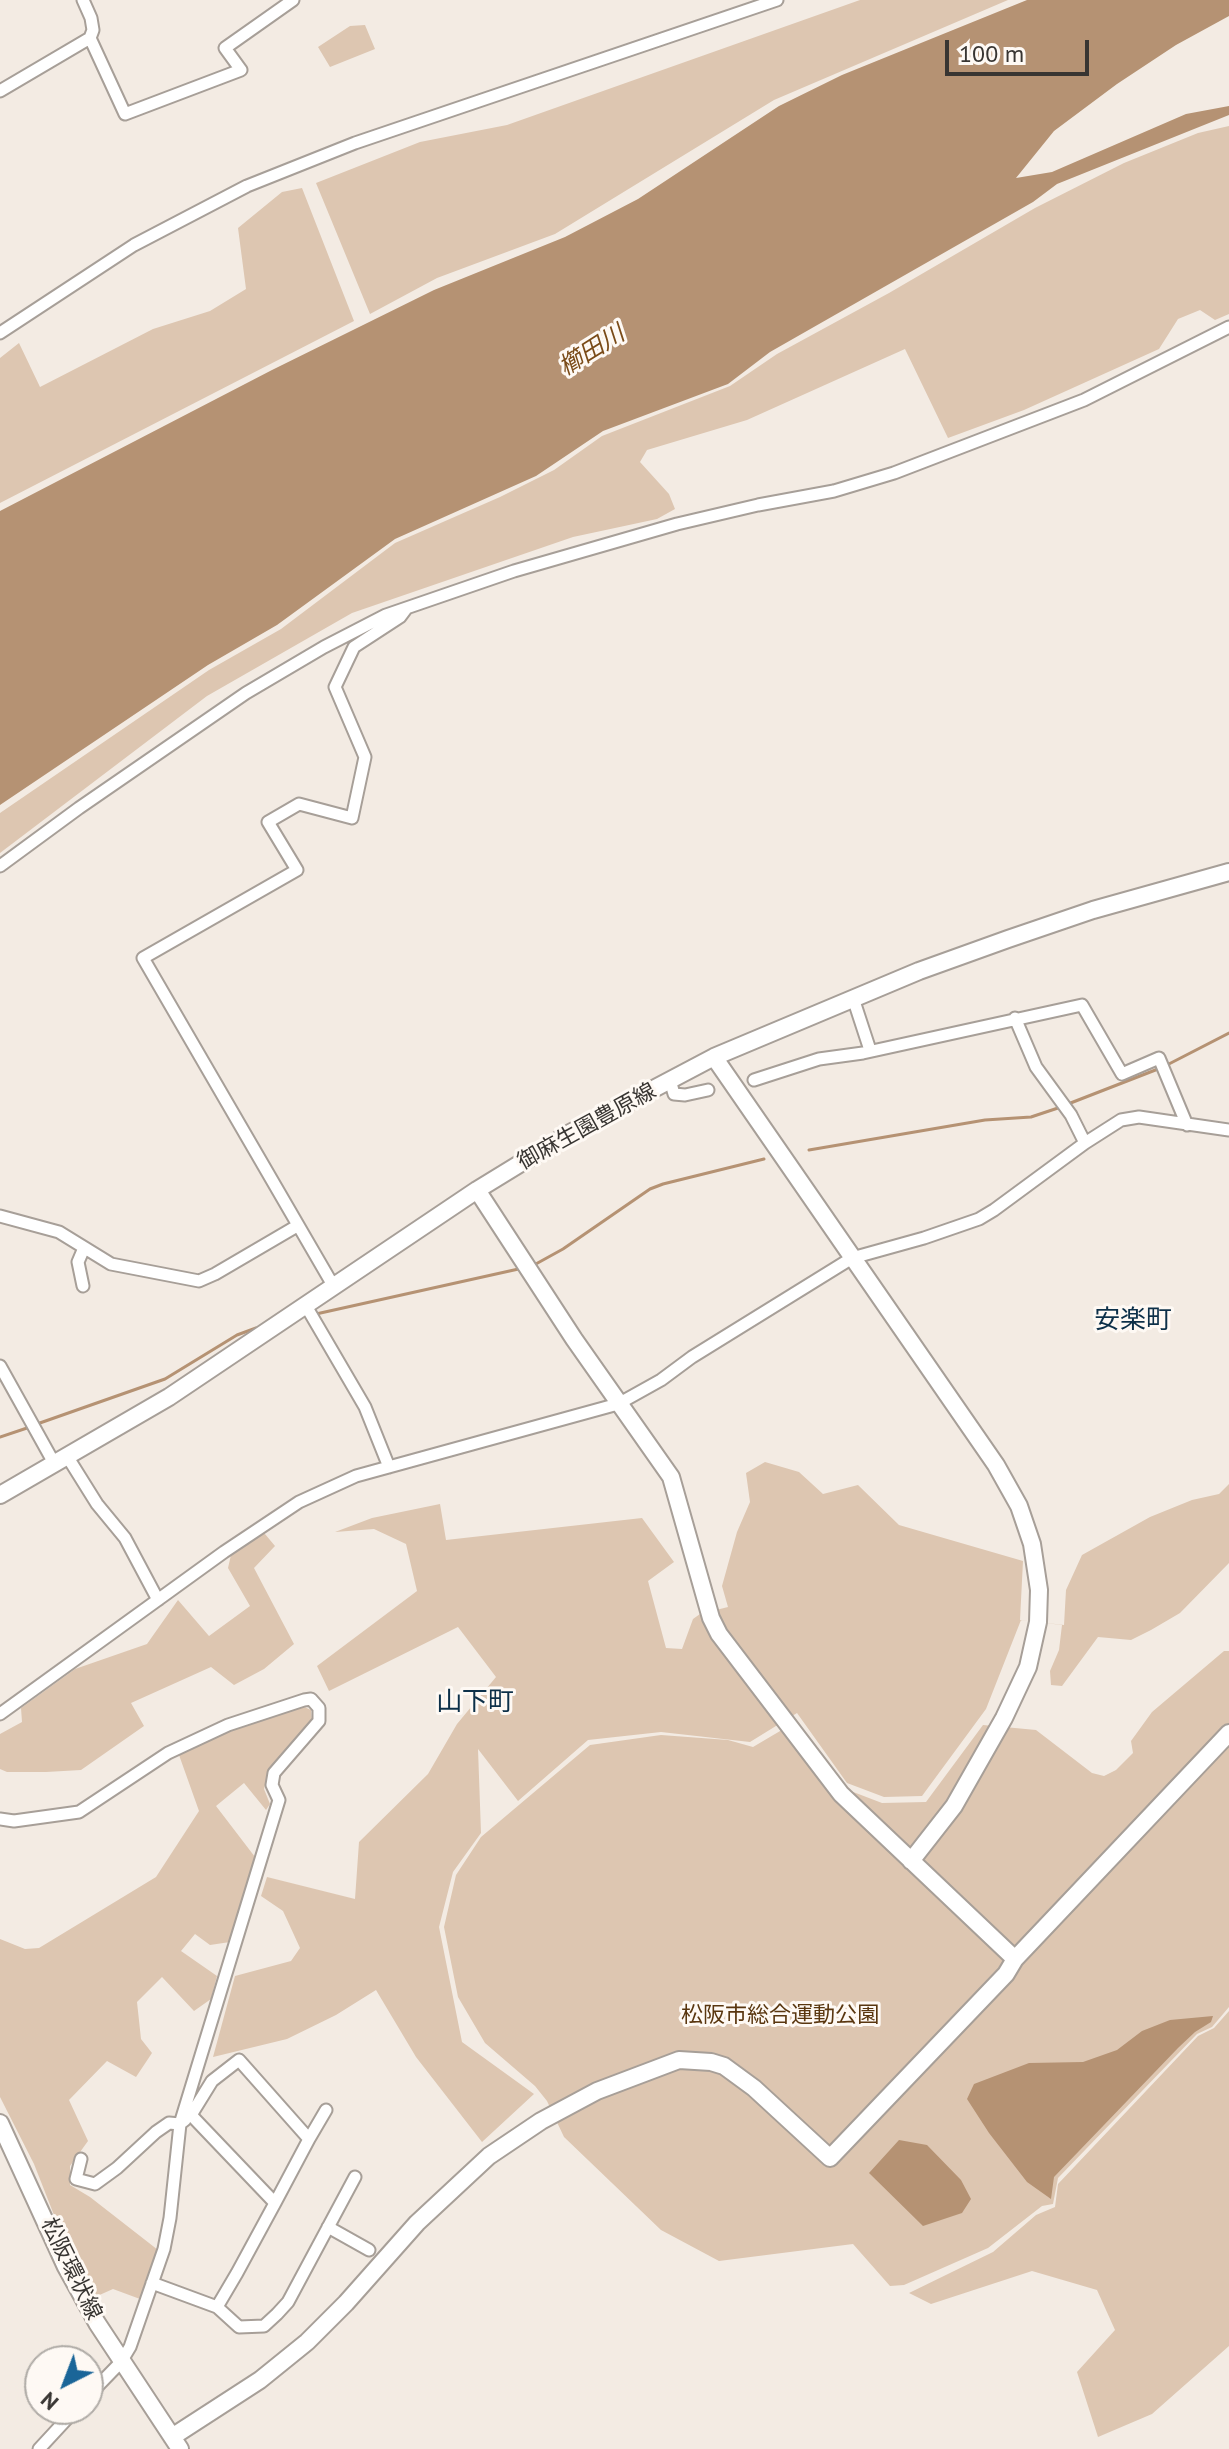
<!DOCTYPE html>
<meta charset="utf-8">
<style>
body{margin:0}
#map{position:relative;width:1229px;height:2449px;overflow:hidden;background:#f3ebe3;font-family:"PT Sans",sans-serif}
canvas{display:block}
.north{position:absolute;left:24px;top:2345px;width:80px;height:80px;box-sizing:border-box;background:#fef9f4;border:2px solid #afaba6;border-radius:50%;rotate:222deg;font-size:22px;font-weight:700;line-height:32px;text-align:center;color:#383532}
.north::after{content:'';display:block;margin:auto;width:28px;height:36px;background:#1a6598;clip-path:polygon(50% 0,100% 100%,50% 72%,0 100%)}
.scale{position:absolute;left:945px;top:40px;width:144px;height:36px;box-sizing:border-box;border:4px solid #383532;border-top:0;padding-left:10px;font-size:24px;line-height:28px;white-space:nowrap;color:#383532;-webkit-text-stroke:6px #fef9f4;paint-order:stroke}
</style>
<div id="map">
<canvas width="1229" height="2449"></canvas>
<div class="north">N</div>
<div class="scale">100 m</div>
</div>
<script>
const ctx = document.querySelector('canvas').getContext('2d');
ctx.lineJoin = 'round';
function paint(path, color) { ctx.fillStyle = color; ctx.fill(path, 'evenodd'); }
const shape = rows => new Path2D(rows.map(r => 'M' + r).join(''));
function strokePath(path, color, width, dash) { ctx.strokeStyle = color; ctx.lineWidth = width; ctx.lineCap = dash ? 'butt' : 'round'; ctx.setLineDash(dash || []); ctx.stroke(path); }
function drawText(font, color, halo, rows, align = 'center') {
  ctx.font = font + ' "PT Sans","Noto Sans JP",sans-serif'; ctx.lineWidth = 6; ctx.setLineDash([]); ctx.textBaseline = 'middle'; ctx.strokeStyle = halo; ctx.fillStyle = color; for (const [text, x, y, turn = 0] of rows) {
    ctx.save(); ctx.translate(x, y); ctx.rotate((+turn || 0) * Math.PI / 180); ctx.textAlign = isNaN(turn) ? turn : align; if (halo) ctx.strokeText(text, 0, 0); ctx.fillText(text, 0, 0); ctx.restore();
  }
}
paint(shape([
 [860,0,1008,0,774,100,555,234,437,278,370,314,316,183,420,142,507,125],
 [365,25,375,49,330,67,318,47,350,26],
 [1229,126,1229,314,1215,320,1200,310,1178,319,1159,349,1024,410,948,438,905,349,747,420,647,450,640,462,669,494,675,509,657,519,573,537,352,613,207,696,0,853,0,813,209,670,281,629,395,543,500,497,554,470,602,436,730,386,777,354,889,293,1035,208,1124,163,1198,133],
 [302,188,354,321,0,503,0,358,19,343,40,387,153,329,210,311,246,289,238,228,282,192],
 [765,1462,799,1472,823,1494,858,1485,899,1525,1023,1561,1020,1620,1064,1625,1066,1590,1082,1555,1150,1517,1192,1500,1219,1494,1229,1484,1229,1563,1180,1613,1151,1630,1131,1640,1098,1637,1062,1686,1051,1685,1050,1671,1059,1650,1062,1625,1021,1620,986,1709,922,1796,884,1797,847,1783,797,1713,750,1742,661,1732,588,1740,518,1801,478,1749,481,1833,453,1872,439,1927,462,2042,534,2094,482,2142,416,2057,376,1990,336,2015,287,2039,213,2057,235,1976,291,1961,300,1948,283,1911,261,1896,267,1877,355,1899,359,1842,428,1774,457,1724,496,1677,458,1627,329,1691,317,1666,417,1591,406,1544,374,1529,335,1532,372,1518,440,1504,446,1540,642,1518,674,1562,648,1581,666,1648,682,1649,693,1619,700,1614,728,1607,722,1586,737,1532,750,1502,746,1473],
 [260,1528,275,1546,254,1568,294,1644,264,1669,234,1685,211,1667,131,1703,144,1726,81,1770,46,1772,7,1772,0,1769,0,1734,22,1722,21,1708,75,1669,147,1644,178,1600,209,1636,250,1606,228,1568,231,1555],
 [1224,1651,1229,1651,1229,2007,1212,2027,1197,2034,1058,2178,1053,2204,1042,2206,988,2248,904,2285,890,2286,853,2244,719,2261,661,2230,564,2137,547,2101,535,2086,485,2043,458,1997,444,1927,456,1875,481,1837,590,1745,661,1735,728,1740,753,1747,797,1721,848,1790,882,1803,926,1802,983,1725,1036,1730,1092,1773,1104,1776,1116,1770,1133,1753,1131,1741,1152,1712],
 [300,1705,311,1710,312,1721,269,1772,264,1789,270,1804,266,1810,244,1783,216,1806,255,1857,230,1942,210,1945,195,1934,181,1951,217,1976,211,1999,194,2011,162,1977,137,2002,141,2039,152,2053,136,2077,107,2061,69,2100,88,2141,70,2166,70,2185,90,2197,158,2250,140,2299,113,2289,95,2297,56,2220,34,2164,0,2097,0,1939,25,1949,39,1948,156,1877,199,1811,179,1755,229,1729],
 [1229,2011,1229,2346,1152,2414,1098,2437,1077,2372,1115,2330,1097,2290,1032,2271,931,2304,909,2293,993,2252,1036,2215,1055,2207,1058,2184,1198,2036,1214,2028]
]), '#ddc6b1');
paint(shape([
 [1027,0,1229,0,1229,16,1176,45,1117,84,1054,131,1016,178,1052,172,1186,114,1229,106,1229,115,1057,184,1033,202,770,352,728,384,603,431,536,476,395,539,277,625,208,665,0,805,0,511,272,370,434,290,565,237,638,199,779,106,842,75],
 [1213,2016,1211,2022,1195,2032,1178,2048,1054,2177,1051,2199,1027,2182,989,2133,967,2099,974,2084,1029,2063,1083,2062,1117,2050,1142,2031,1170,2020],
 [899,2140,927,2145,961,2180,971,2199,962,2213,923,2226,869,2173]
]), '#b59273');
strokePath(shape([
 [1165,1066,1229,1033],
 [1068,1104,1158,1069],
 [809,1150,985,1120,1031,1117,1061,1107],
 [534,1265,563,1249,650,1189,663,1184,764,1159],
 [316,1314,523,1268],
 [37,1424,165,1379,237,1335,256,1328],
 [0,1437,30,1427]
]), '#b59273', 3);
const street = shape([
 [83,0,91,18,93,30,90,38,125,114,241,70,225,48,293,0],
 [0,91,90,38],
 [0,333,134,245,247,186,355,143,777,0],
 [0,866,79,808,246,693,324,647,386,615,514,571,677,524,758,505,834,491,894,473,1084,400,1229,327],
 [853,998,870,1050],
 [1015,1018,1036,1067,1071,1115,1085,1143],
 [670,1080,674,1094,685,1095,708,1090],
 [754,1080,819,1059,863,1053,1082,1005,1122,1074,1159,1058,1187,1125],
 [0,1216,59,1232,111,1264,199,1281,215,1274,297,1226],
 [83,1286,78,1262,84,1248],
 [334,1287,143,958,297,870,268,822,299,804,352,818,365,757,335,687,354,647,400,617,406,609],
 [306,1306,365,1407,389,1467],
 [0,1366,54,1463],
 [67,1456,97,1504,125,1538,158,1600],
 [0,1714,224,1552,299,1502,356,1476,618,1404,661,1380,692,1357,852,1258,924,1238,979,1219,994,1210,1085,1143,1121,1120,1139,1117,1229,1130],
 [0,1819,14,1821,79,1812,168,1753,228,1725,304,1700,311,1699,319,1708,319,1721,274,1773,272,1785,279,1800,180,2124,170,2218,164,2249,130,2347,121,2362,88,2396],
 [309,2139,326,2110],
 [81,2159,76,2179,95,2184,117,2168,156,2132,169,2123,180,2124,185,2120],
 [328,2227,369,2250],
 [152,2283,217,2307,237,2273,275,2203,309,2139,239,2060,212,2081,191,2115,275,2203],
 [217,2307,239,2327,264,2326,277,2314,288,2302,355,2177],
 [39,2449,76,2409]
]);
const secondary = shape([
 [714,1057,996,1465,1019,1506,1032,1544,1039,1590,1038,1622,1028,1667,1004,1718,954,1806,911,1861],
 [477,1190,574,1339,671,1477,711,1618,719,1634,841,1794,1015,1959],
 [0,1495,169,1397,477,1190,570,1133,714,1057,919,971,1008,939,1093,910,1229,872],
 [0,2123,66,2267,97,2323,180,2449],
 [172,2437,260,2380,307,2342,346,2303,417,2223,489,2156,541,2121,597,2091,679,2060,711,2062,724,2066,754,2088,830,2158,1006,1974,1015,1959,1229,1733]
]);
strokePath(street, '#a79f98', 15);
strokePath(secondary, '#a79f98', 20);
strokePath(street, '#fff', 11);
strokePath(secondary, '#fff', 16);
drawText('22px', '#383532', '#fef9f4', [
 ["御麻生園豊原線",587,1127,-29],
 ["松阪環状線",71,2269,64]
]);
drawText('22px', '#59360f', '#fef9f4', [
 ["松阪市総合運動公園",780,2016]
]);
drawText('italic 24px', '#7a4b18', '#fef9f4', [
 ["櫛田川",592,351,-32]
]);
drawText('26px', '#0d3049', '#fef9f4', [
 ["安楽町",1133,1321],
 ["山下町",475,1703]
]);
</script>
